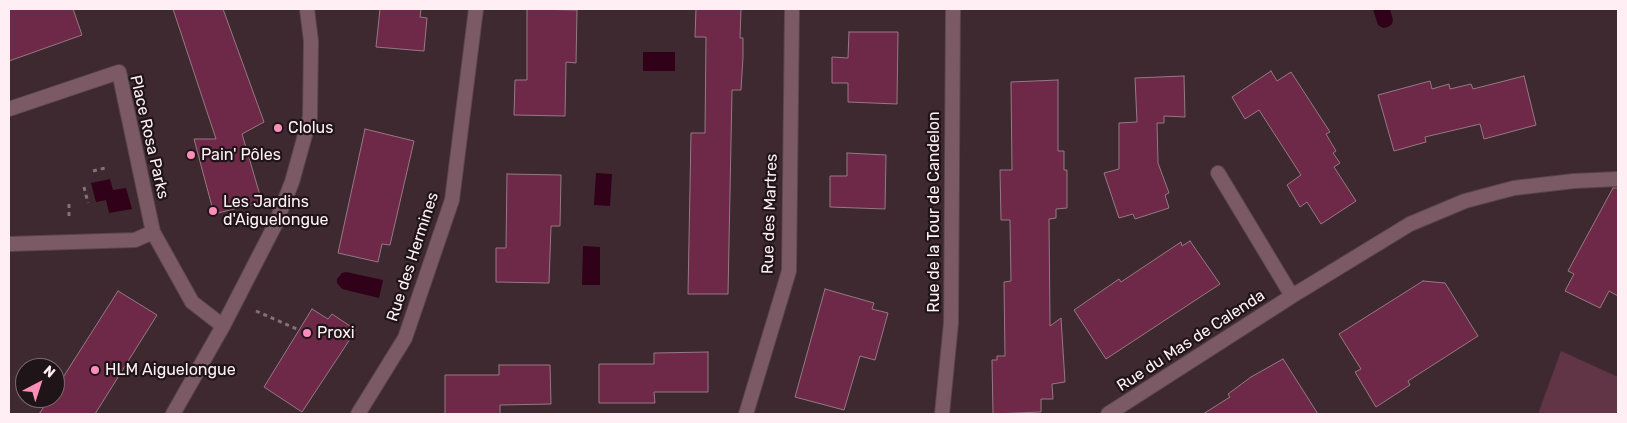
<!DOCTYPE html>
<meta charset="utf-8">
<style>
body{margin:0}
#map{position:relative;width:1627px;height:423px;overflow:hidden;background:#3f2931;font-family:Rubik,sans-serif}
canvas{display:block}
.frame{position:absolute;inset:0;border:10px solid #ffeff4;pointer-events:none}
.north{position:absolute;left:15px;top:358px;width:50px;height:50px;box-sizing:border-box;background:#1f1518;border:1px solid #796c70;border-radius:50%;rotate:40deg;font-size:14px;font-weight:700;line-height:20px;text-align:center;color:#ffeff4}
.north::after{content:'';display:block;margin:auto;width:18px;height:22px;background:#ff8ebb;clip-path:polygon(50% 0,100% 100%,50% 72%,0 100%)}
</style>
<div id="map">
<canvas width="1627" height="423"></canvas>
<div class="frame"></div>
<div class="north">N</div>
</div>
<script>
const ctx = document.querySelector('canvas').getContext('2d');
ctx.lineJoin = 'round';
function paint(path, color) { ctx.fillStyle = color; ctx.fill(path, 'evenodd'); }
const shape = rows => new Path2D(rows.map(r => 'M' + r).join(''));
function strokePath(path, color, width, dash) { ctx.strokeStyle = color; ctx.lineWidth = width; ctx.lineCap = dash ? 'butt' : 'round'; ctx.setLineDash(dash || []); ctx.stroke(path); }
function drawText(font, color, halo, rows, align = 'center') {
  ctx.font = font + ' Rubik,sans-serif'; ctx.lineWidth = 4.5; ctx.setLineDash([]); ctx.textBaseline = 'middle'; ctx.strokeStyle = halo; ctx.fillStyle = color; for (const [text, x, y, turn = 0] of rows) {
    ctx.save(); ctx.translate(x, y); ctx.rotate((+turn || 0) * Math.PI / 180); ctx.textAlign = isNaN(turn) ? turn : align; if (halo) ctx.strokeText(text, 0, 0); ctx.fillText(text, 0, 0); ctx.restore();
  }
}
paint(shape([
 [1561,351,1618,377,1618,414,1538,414]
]), '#613446');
paint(shape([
 [1373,9,1390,9,1393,20,1392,24,1388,27,1383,28,1378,25],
 [643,52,675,52,675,71,643,71],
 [596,173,612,174,610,206,594,205],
 [110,179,113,190,126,188,132,209,109,213,106,200,96,202,91,183],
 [583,246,600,247,600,285,582,285],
 [346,272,383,280,379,298,342,289,337,283,337,279,342,273]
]), '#310019');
const building = shape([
 [9,9,73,9,82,35,9,61,9,9],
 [173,9,223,9,264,122,242,134,262,202,214,214,194,139,216,139,173,9],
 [380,9,421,9,420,17,427,18,424,51,376,47,380,9],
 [527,9,577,10,576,63,566,62,565,116,514,115,515,80,527,80,527,9],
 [696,9,741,9,740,38,743,38,743,57,741,90,732,90,728,294,688,294,691,133,705,133,706,37,695,37,696,9],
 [849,32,898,32,897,104,848,102,848,83,832,83,832,57,848,58,849,32],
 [1271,71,1277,81,1291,72,1330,132,1326,134,1336,151,1333,153,1340,163,1334,167,1356,201,1321,224,1307,202,1300,207,1287,185,1301,175,1259,110,1245,119,1232,97,1271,71],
 [1184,76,1185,117,1164,116,1164,123,1157,123,1158,163,1169,193,1165,195,1169,208,1135,219,1133,214,1119,218,1104,173,1119,169,1119,123,1137,122,1135,78,1184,76],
 [1524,76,1536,125,1484,139,1480,124,1425,137,1426,142,1394,151,1378,95,1430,81,1432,89,1449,84,1450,89,1471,84,1473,89,1524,76],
 [1058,80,1058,151,1064,151,1064,170,1067,170,1067,208,1056,209,1056,218,1049,219,1050,326,1061,318,1065,382,1052,384,1053,399,1041,399,1041,412,993,414,992,360,997,360,997,356,1005,356,1004,282,1011,281,1010,220,1001,220,1000,170,1012,170,1011,82,1058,80],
 [365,129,414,141,390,245,382,244,378,262,338,253,365,129],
 [847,153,886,155,885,209,830,207,830,176,847,176,847,153],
 [507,174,561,175,560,226,551,226,549,283,496,282,496,248,506,248,507,174],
 [1613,188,1618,188,1618,296,1609,291,1600,308,1565,291,1574,274,1568,271,1613,188],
 [1190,241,1220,284,1106,359,1074,310,1119,279,1121,282,1181,242,1182,246,1190,241],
 [1423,281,1445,283,1478,336,1408,381,1410,385,1376,407,1355,372,1361,369,1339,334,1423,281],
 [825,289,874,303,872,309,888,313,875,360,860,356,844,410,795,397,825,289],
 [118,291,157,315,95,414,39,414,50,398,55,398,55,390,118,291],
 [312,309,328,319,332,314,356,330,302,412,264,387,312,309],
 [708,352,708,392,654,392,655,403,599,403,599,364,654,364,654,353,708,352],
 [1283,359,1318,414,1203,414,1230,397,1228,394,1251,377,1283,359],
 [499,365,550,365,551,404,500,405,500,414,445,414,445,375,499,375,499,365]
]);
paint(building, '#6f2948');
strokePath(building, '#947982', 1);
const minor = shape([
 [9,109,119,72,153,232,192,302,223,326],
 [1218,173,1292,296],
 [9,244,135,240,153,232],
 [173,414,223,326,275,225,292,182,310,117,311,41,307,9],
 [358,414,405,338,452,200,476,9],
 [746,414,789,271,792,9],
 [942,414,951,323,953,9],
 [1108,414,1292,296,1410,224,1465,201,1514,188,1574,181,1618,179]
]);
strokePath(minor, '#5a454c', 16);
strokePath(shape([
 [93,171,105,168],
 [84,187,88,203],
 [69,204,69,219],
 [256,311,299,330]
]), '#857178', 3, [4, 4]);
strokePath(minor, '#7b5a66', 14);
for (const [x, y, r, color] of [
 [278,128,5,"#ff8ebb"],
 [191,155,5,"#ff8ebb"],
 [213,211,5,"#ff8ebb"],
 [307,333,5,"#ff8ebb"],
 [95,370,5,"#ff8ebb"]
]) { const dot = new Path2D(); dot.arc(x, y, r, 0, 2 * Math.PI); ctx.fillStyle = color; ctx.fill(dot); strokePath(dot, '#1f1518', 2); }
drawText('16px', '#ffeff4', '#1f1518', [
 ["Clolus",288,128],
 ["Pain' Pôles",201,155],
 ["Les Jardins",223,202],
 ["d'Aiguelongue",223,220],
 ["Proxi",317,333],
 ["HLM Aiguelongue",105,370]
], 'left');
drawText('16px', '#ffeff4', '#1f1518', [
 ["Place Rosa Parks",149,137,77],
 ["Rue de la Tour de Candelon",934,212,-90],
 ["Rue des Martres",770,214,-88],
 ["Rue des Hermines",413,257,-72],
 ["Rue du Mas de Calenda",1191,341,-33]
]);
</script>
